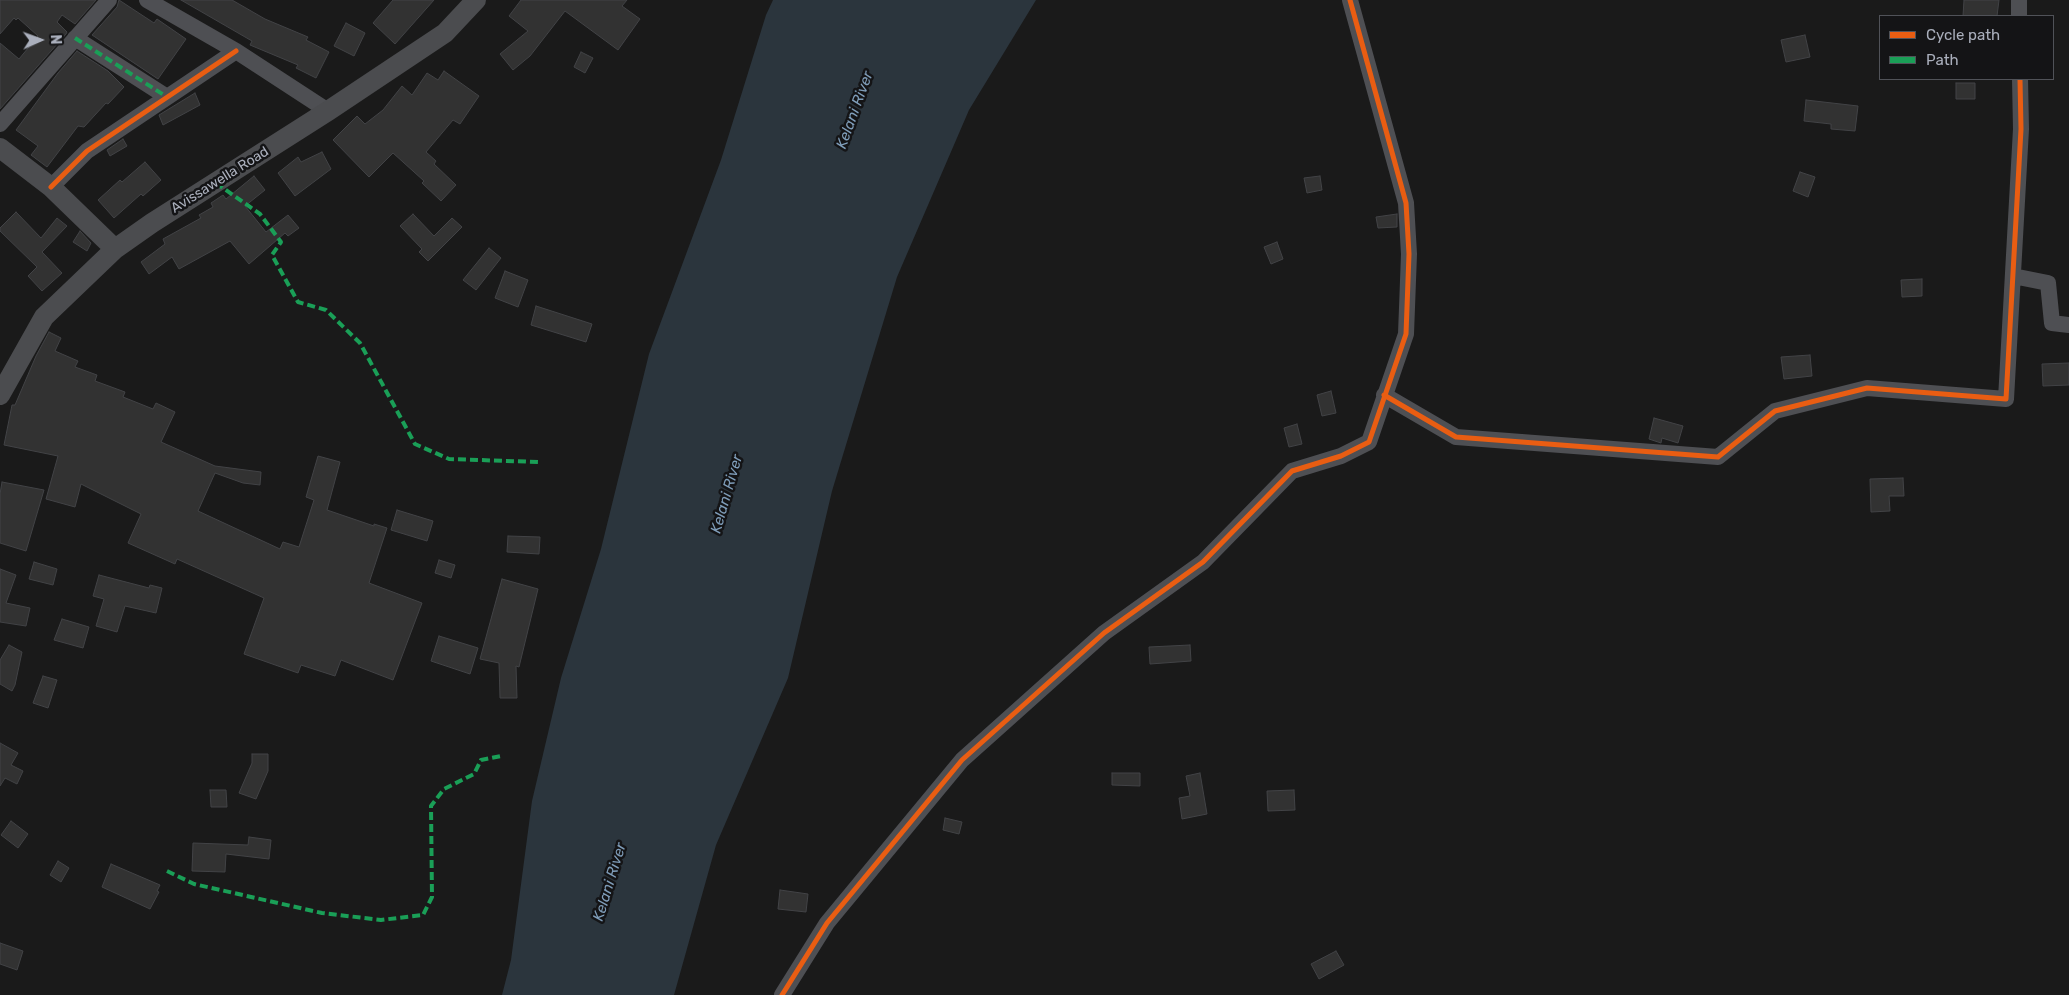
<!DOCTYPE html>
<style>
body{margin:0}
#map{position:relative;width:2069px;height:995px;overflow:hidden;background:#1a1a1a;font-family:Rubik,sans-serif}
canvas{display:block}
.legend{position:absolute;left:1879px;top:15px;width:175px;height:65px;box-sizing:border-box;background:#141416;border:1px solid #505258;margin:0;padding:6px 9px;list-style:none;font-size:15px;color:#aaafbc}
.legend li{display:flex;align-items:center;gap:10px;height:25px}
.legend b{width:25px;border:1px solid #505258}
.north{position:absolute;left:15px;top:15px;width:50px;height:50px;-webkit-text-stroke:4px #141416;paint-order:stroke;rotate:88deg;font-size:14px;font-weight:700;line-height:20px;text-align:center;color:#aaafbc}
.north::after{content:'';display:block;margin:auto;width:18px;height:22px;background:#aaafbc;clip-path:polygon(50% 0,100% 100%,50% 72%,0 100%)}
</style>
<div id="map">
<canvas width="2069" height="995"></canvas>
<ul class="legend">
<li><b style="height:6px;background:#e95d12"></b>Cycle path</li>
<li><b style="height:6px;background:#1a9f57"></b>Path</li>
</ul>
<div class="north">N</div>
</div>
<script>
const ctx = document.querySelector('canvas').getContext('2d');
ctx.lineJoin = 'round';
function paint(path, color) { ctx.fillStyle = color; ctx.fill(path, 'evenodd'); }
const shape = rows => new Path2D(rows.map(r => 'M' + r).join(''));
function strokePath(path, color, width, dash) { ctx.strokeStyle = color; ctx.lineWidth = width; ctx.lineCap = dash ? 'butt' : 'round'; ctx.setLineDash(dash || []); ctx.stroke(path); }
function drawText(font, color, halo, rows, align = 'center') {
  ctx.font = font + ' Rubik,sans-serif'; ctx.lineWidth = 5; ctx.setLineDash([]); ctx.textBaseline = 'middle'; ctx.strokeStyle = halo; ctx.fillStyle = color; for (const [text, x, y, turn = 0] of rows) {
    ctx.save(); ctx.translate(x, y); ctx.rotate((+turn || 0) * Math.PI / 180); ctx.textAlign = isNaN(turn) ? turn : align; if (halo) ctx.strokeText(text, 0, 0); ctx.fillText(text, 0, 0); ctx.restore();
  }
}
paint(shape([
 [773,0,1036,0,969,110,897,277,832,491,788,678,716,845,674,995,502,995,511,960,532,801,561,678,601,549,649,354,721,160,766,15]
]), '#2b353d');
const building = shape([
 [0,0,96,0,75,24,62,15,57,22,67,32,66,34,0,109,0,43,19,59,38,36,18,18,16,20,14,18,0,34,0,0],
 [119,0,154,23,157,19,186,39,158,79,92,35,117,7,119,0],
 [181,0,232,0,265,19,308,37,306,40,329,52,316,78,296,68,298,65,250,45,252,41,181,0],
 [393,0,434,0,395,44,373,23,393,0],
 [521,0,627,0,622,6,640,19,618,50,565,11,530,56,513,70,500,54,528,31,509,16,521,0],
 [1964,0,1999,0,1997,16,1963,16,1964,0],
 [346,23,365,33,354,56,334,46,346,23],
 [1805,35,1810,57,1786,62,1781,40,1805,35],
 [77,51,108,71,124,87,108,104,106,103,84,127,78,126,47,167,31,155,38,146,16,130,58,73,77,51],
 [581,52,593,58,585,73,574,67,581,52],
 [444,71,479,96,460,124,453,120,426,152,436,161,434,164,456,185,441,201,422,183,424,181,393,153,369,177,333,140,357,116,365,124,383,110,402,86,412,95,427,73,438,80,444,71],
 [1956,83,1975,83,1975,99,1956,99,1956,83],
 [195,93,200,105,163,125,159,115,195,93],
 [1806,100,1858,106,1855,131,1831,129,1831,124,1804,121,1806,100],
 [123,139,127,146,110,156,107,150,123,139],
 [322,152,331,169,295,196,278,173,298,157,301,162,322,152],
 [145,162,161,180,143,196,141,194,114,218,98,200,120,180,122,182,145,162],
 [1800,172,1815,177,1808,197,1793,191,1800,172],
 [254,176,265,190,245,206,266,232,288,215,299,228,288,236,285,233,249,264,230,241,179,269,172,257,149,274,141,262,165,244,163,239,201,218,199,215,213,207,211,203,223,195,226,199,254,176],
 [1320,176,1322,190,1307,193,1304,178,1320,176],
 [16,212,41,238,57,218,67,226,42,252,62,273,42,291,28,276,37,267,0,231,0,228,16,212],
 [413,214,434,236,452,218,462,227,428,261,419,252,422,249,400,226,413,214],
 [1397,214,1397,227,1378,228,1376,217,1397,214],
 [80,231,91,243,87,251,73,242,80,231],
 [1277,242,1283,259,1271,264,1264,247,1277,242],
 [489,248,501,258,476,290,463,280,489,248],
 [505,271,528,280,518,307,495,298,505,271],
 [1922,279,1922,296,1902,297,1901,280,1922,279],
 [536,306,592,324,586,342,531,325,536,306],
 [49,332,61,338,55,351,78,361,75,367,97,375,95,381,125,392,123,397,153,409,156,403,175,412,161,442,215,466,261,472,260,485,243,483,215,473,198,511,280,549,283,542,299,547,314,500,306,497,318,456,340,462,327,510,374,526,374,524,387,528,369,583,422,603,393,680,341,660,335,676,301,665,298,673,244,654,264,598,177,559,175,564,128,543,141,514,81,484,75,507,46,499,58,456,4,445,12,405,15,405,36,356,49,332],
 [1810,355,1812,376,1784,379,1781,357,1810,355],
 [2069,363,2069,385,2043,386,2042,364,2069,363],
 [1331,391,1336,413,1322,416,1317,395,1331,391],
 [1654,418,1683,426,1678,443,1662,438,1661,443,1649,439,1654,418],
 [1297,424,1302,444,1289,447,1284,428,1297,424],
 [1903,478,1904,496,1889,496,1890,511,1871,512,1870,479,1903,478],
 [2,482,44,490,26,551,0,543,0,494,2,482],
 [397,510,433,521,427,541,391,530,397,510],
 [508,536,540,537,539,554,507,552,508,536],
 [439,560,455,565,451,578,435,573,439,560],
 [34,562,57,569,53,585,29,579,34,562],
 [0,569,16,575,6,603,30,608,26,626,0,622,0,569],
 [99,575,149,588,150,585,162,588,156,613,125,606,117,632,96,626,104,599,93,596,99,575],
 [502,579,538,589,519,667,516,666,517,698,500,698,499,663,480,659,502,579],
 [62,619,89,627,83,648,54,640,62,619],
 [439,636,478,648,470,674,431,661,439,636],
 [9,645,22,652,15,685,12,691,0,684,0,660,9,645],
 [1190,645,1191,661,1150,664,1149,647,1190,645],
 [43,676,57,680,48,708,33,703,43,676],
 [0,743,18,753,11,765,23,771,17,784,5,778,0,786,0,743],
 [252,754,268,754,268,771,256,799,239,793,252,763,252,754],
 [1112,773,1140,773,1140,786,1112,785,1112,773],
 [1200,773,1207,814,1182,819,1179,798,1190,796,1186,776,1200,773],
 [210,790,226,790,227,807,211,807,210,790],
 [1294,790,1295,810,1268,811,1267,791,1294,790],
 [945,818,962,822,959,834,943,830,945,818],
 [11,821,28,834,18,848,1,835,11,821],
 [249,837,271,840,269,859,226,854,225,872,192,871,193,843,248,845,249,837],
 [58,861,69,868,61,882,50,875,58,861],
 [111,864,160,885,157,891,159,892,150,909,102,887,111,864],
 [780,890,808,894,806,912,778,909,780,890],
 [0,943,23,951,17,970,0,964,0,943],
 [1336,951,1344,965,1319,979,1311,964,1336,951]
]);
paint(building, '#323232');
strokePath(building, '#424346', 1);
strokePath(shape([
 [147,0,236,51,328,111],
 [2019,0,2019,16],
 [75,38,167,97],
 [0,124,109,0],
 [51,187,87,151,236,51],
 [2013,276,2048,283,2052,323,2069,325],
 [1384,395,1456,437,1718,457,1775,411,1867,388,2006,399,2021,129,2020,79],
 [782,995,827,923,962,760,1104,633,1203,562,1292,471,1341,456,1369,442,1406,334,1409,254,1406,203,1350,0]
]), '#4e4f53', 16);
strokePath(shape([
 [0,148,51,187,115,249],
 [0,395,44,317,115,249,152,223,328,111,445,33,476,0]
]), '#4b4c4f', 20);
strokePath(shape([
 [75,38,167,97],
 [216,183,260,214,281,242,272,255,298,302,326,310,360,343,415,444,449,459,538,462],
 [167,871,194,884,322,913,381,920,423,915,432,897,431,806,444,789,474,774,481,760,501,756]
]), '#1a9f57', 4, [8, 4]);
strokePath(shape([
 [51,187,87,151,236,51],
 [1384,395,1456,437,1718,457,1775,411,1867,388,2006,399,2021,129,2020,79],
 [782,995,827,923,962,760,1104,633,1203,562,1292,471,1341,456,1369,442,1406,334,1409,254,1406,203,1350,0]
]), '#e95d12', 5);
drawText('14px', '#aaafbc', '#141416', [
 ["Avissawella Road",220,180,-32]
]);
drawText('italic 15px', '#7f9db9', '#141416', [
 ["Kelani River",855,110,-70],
 ["Kelani River",727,494,-74],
 ["Kelani River",610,882,-73]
]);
</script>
